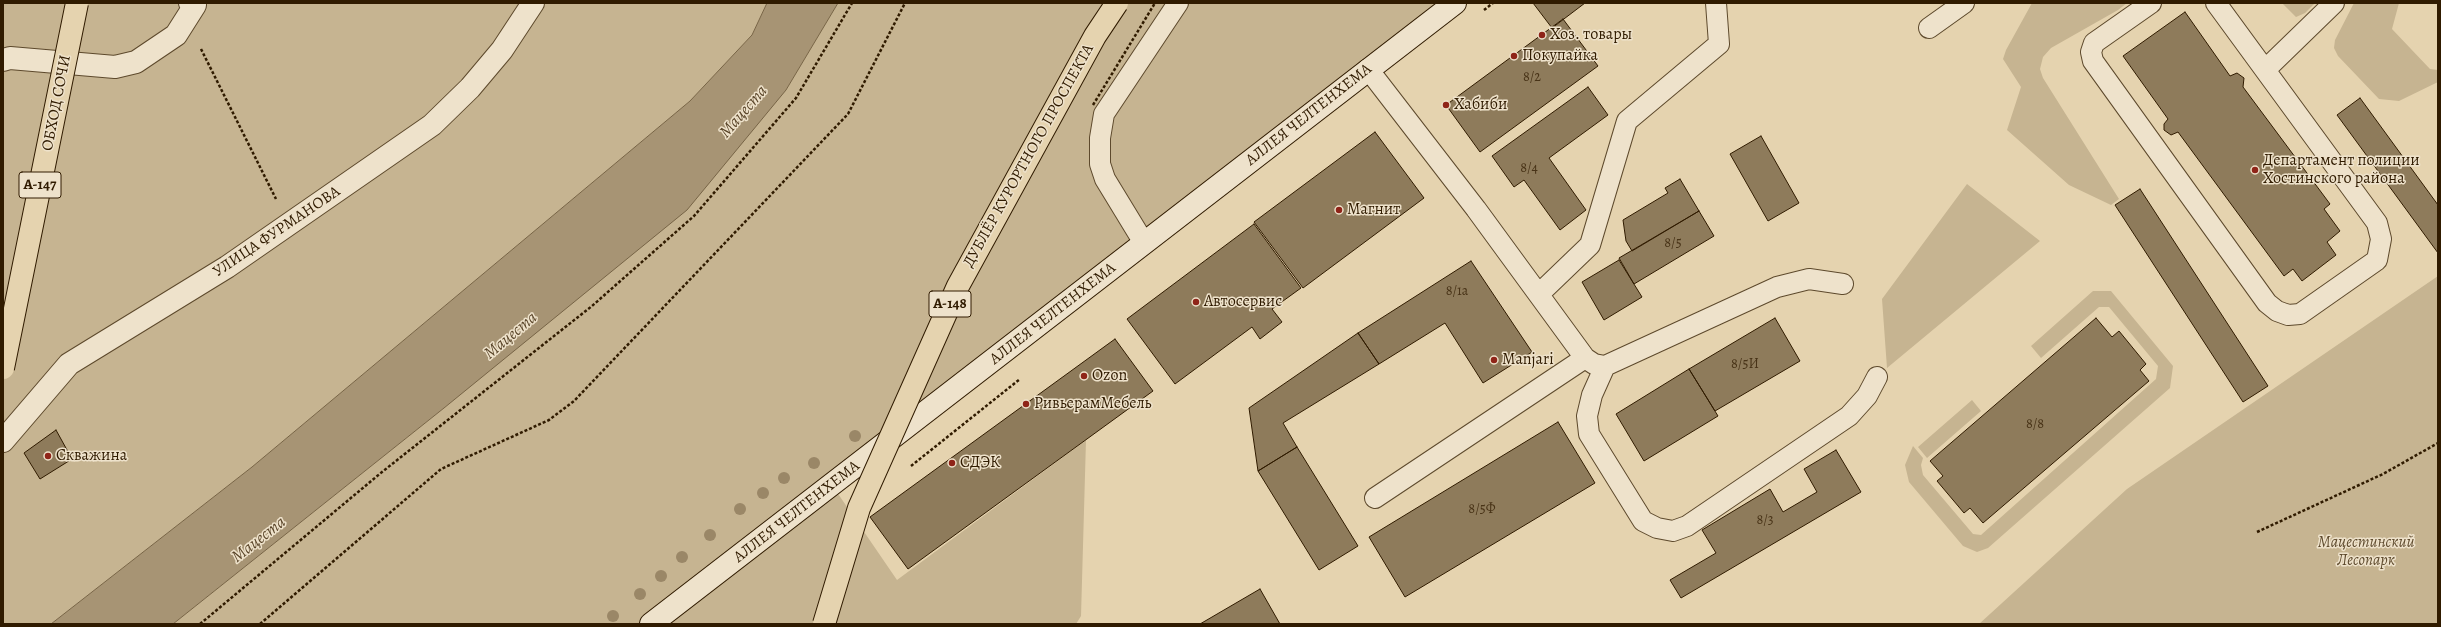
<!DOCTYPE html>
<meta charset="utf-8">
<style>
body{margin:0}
#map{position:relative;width:2441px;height:627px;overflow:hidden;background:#e5d3af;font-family:Alegreya,serif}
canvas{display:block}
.frame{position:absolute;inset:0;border:4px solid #301b00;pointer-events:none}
</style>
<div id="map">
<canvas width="2441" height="627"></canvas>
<div class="frame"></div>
</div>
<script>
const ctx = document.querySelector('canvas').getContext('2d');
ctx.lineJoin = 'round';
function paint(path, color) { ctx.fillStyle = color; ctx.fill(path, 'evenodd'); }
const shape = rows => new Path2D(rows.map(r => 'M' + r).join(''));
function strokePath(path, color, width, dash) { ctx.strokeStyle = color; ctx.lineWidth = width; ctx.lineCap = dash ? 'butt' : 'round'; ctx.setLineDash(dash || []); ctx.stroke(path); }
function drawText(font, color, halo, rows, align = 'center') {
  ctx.font = font + ' Alegreya,serif'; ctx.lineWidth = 3; ctx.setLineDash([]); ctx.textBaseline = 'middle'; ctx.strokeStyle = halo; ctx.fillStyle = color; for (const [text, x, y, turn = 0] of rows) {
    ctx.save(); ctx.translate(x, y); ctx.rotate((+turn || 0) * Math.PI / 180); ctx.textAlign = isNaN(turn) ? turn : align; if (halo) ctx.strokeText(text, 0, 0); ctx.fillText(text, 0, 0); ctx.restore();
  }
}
paint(shape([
 [3,3,767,3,752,35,690,101,252,467,51,624,3,624],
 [838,3,1455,3,832,485,897,580,1086,440,1081,616,1076,624,173,624,444,408,786,90],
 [2032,3,2127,3,2118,10,2051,48,2043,57,2040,69,2043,78,2119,199,2111,205,2069,185,2007,130,2021,87,2003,59,2006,50],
 [2282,3,2315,3,2305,13,2296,17],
 [2354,3,2399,3,2392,29,2430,69,2438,70,2438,82,2399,101,2379,99,2338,56,2334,48,2335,40],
 [1967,184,2040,241,1887,368,1882,299],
 [2438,276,2438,624,1979,624,2127,489],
 [2093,291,2111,291,2173,366,2170,388,1988,548,1977,552,1963,546,1909,482,1905,465,1913,446,1923,458,1921,465,1923,475,1973,534,1981,535,2156,379,2158,366,2109,307,2099,307,2041,358,2031,346],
 [1972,400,1981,411,1927,458,1918,447]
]), '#c6b491');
const water = shape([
 [767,3,838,3,786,90,687,210,444,408,173,624,51,624,252,467,690,101,752,35,767,3]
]);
paint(water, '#a79474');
strokePath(water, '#776446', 1);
const building = shape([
 [1533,3,1585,3,1552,28,1533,3],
 [2185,12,2230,76,2237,73,2244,78,2243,87,2330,204,2324,209,2340,231,2327,242,2336,255,2302,281,2293,269,2284,276,2178,132,2171,135,2164,130,2164,124,2168,119,2123,56,2185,12],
 [1563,19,1598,66,1480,152,1446,105,1563,19],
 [1588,87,1608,115,1549,158,1586,210,1560,230,1524,180,1514,187,1492,156,1588,87],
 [2360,98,2438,205,2438,253,2337,115,2360,98],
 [1375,132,1424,198,1303,288,1254,222,1375,132],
 [1761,136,1799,203,1768,221,1730,154,1761,136],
 [1680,179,1699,211,1632,251,1626,241,1623,220,1668,193,1665,188,1680,179],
 [2140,189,2268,386,2243,402,2115,205,2140,189],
 [1699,211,1714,236,1634,284,1619,258,1699,211],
 [1254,224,1301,288,1272,309,1282,322,1260,339,1252,327,1175,384,1127,319,1254,224],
 [1619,260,1642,297,1604,320,1582,282,1619,260],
 [1471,261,1532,352,1483,383,1445,323,1379,364,1358,333,1471,261],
 [1775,318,1800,361,1715,411,1689,369,1775,318],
 [2096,318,2112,337,2119,331,2146,364,2140,370,2149,381,1983,523,1970,508,1964,513,1937,481,1943,476,1930,461,2096,318],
 [1358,333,1379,364,1283,423,1297,447,1258,471,1249,408,1358,333],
 [1115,339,1153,391,908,569,870,517,1115,339],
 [1689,369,1718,416,1644,461,1616,414,1689,369],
 [1558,422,1595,483,1405,597,1369,537,1558,422],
 [56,430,72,459,40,479,24,453,56,430],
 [1297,447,1358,546,1319,570,1258,471,1297,447],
 [1836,450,1861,492,1681,598,1670,580,1716,553,1702,530,1770,489,1783,512,1817,492,1804,469,1836,450],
 [1260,589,1280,624,1200,624,1260,589]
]);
paint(building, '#8e7b5b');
strokePath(building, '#301b00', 1);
const service = shape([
 [2151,3,2094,43,2091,52,2093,61,2267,303,2277,311,2288,315,2300,314,2377,260,2381,239,2377,223,2216,3],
 [1929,28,1964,3],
 [1368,69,1476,209,1585,358,1375,498],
 [2265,70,2334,3],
 [1144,243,1105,179,1100,164,1100,138,1104,114,1178,3],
 [1539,294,1590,245,1627,121,1719,44,1716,3],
 [1585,358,1594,364,1605,366,1592,395,1587,416,1589,434,1643,521,1657,528,1673,531,1687,526,1849,416,1867,396,1877,377],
 [1605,366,1777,287,1809,279,1843,284]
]);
const minor = shape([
 [3,441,69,364,227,267,432,125,470,88,502,50,533,3]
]);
const tertiary = shape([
 [3,60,10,58,115,67,136,62,176,35,195,5,190,3]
]);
const secondary = shape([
 [651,624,1455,3]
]);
strokePath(service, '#5d492c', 22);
strokePath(minor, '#5d492c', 24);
strokePath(tertiary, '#5d492c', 24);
strokePath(secondary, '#301b00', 24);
strokePath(shape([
 [1484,10,1493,3],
 [201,49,276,199],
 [911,466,1020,379],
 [2257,532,2383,474,2438,443],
 [200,624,382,472,592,306,694,216,796,98,852,3],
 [260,624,441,469,549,420,574,401,848,114,905,3]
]), '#301b00', 2.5, [3, 2]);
strokePath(service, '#eee2cb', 20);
strokePath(minor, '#eee2cb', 22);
strokePath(tertiary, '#eee2cb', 22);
strokePath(secondary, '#eee2cb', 22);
const trunkBridge = shape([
 [3,368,77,3],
 [824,624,859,508,958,286,1095,36,1117,3]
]);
strokePath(trunkBridge, '#301b00', 24, []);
strokePath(shape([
 [1093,105,1155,3]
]), '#301b00', 2.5, [3, 2]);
strokePath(trunkBridge, '#e5d3af', 22);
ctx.fillStyle = '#9a8767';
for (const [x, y] of [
 [855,436],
 [814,463],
 [784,478],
 [763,493],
 [740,509],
 [710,535],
 [682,557],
 [661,576],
 [640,594],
 [613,616]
]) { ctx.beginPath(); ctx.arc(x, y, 6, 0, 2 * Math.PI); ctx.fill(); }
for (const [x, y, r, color] of [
 [1542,35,4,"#8f2418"],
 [1514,56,4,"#8f2418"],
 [1446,105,4,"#8f2418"],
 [2255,170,4,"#8f2418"],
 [1339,210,4,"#8f2418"],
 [1196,302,4,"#8f2418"],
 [1494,360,4,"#8f2418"],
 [1084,376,4,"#8f2418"],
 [1026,404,4,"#8f2418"],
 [48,456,4,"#8f2418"],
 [952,463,4,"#8f2418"]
]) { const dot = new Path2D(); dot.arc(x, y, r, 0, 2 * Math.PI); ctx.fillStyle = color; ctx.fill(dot); strokePath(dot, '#eee2cb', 1.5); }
drawText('14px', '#483317', null, [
 ["8/2",1532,78],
 ["8/4",1529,169],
 ["8/5",1673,244],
 ["8/1а",1457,292],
 ["8/5И",1745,365],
 ["8/8",2035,425],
 ["8/5Ф",1482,510],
 ["8/3",1765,521]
]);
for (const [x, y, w] of [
 [40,185,42],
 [950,304,42]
]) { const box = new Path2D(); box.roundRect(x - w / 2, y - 13, w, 26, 3); ctx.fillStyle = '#eee2cb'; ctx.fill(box); strokePath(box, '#301b00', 1); }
drawText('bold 15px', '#301b00', null, [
 ["А-147",40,185],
 ["А-148",950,304]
]);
drawText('16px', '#301b00', '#eee2cb', [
 ["Хоз. товары",1550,35],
 ["Покупайка",1522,56],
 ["Хабиби",1454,105],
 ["Департамент полиции",2263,161],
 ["Хостинского района",2263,179],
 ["Магнит",1347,210],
 ["Автосервис",1204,302],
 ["Manjari",1502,360],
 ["Ozon",1092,376],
 ["РивьерамМебель",1034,404],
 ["Скважина",56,456],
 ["СДЭК",960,463]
], 'left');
drawText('16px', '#301b00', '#eee2cb', [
 ["ОБХОД СОЧИ",57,103,-79],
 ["АЛЛЕЯ ЧЕЛТЕНХЕМА",1309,115,-38],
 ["ДУБЛЁР КУРОРТНОГО ПРОСПЕКТА",1029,156,-61],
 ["УЛИЦА ФУРМАНОВА",277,232,-34],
 ["АЛЛЕЯ ЧЕЛТЕНХЕМА",1053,314,-38],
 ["АЛЛЕЯ ЧЕЛТЕНХЕМА",797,512,-38]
]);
drawText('italic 16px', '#5d492c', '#eee2cb', [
 ["Мацестинский",2366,543],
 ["Лесопарк",2366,561]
]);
drawText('italic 17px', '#5a4529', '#eee2cb', [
 ["Мацеста",744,112,-49],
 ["Мацеста",511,336,-40],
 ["Мацеста",259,540,-38]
]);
</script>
